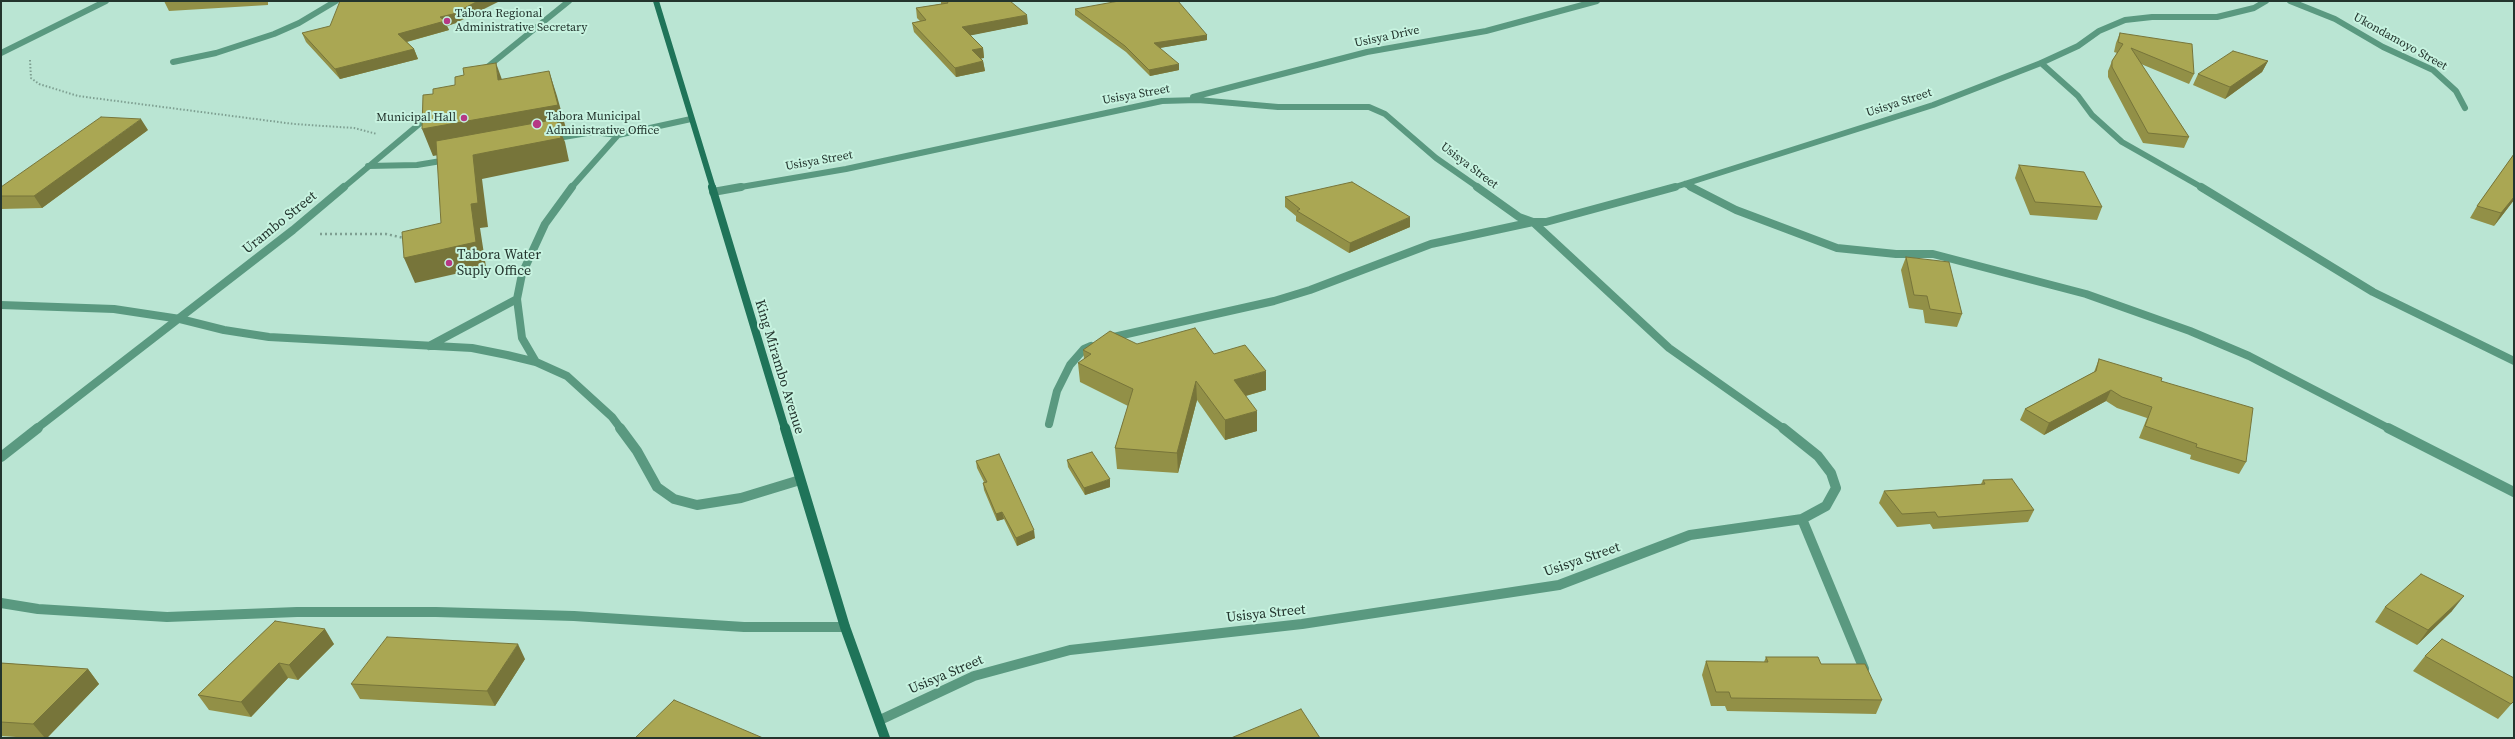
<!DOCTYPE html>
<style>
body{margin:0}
#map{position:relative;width:2515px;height:739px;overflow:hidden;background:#bae5d3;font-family:"Source Serif 4",serif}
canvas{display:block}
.frame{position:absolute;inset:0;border:2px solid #23342d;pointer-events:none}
</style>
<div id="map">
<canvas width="2515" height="739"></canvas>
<div class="frame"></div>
</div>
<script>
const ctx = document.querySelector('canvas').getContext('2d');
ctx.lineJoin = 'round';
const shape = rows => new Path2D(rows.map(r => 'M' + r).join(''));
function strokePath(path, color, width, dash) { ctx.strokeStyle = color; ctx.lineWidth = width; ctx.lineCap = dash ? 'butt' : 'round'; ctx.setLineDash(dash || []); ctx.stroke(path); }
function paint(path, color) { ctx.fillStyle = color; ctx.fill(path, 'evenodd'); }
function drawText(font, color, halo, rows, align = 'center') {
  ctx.font = font + ' "Source Serif 4",serif'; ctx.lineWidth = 4; ctx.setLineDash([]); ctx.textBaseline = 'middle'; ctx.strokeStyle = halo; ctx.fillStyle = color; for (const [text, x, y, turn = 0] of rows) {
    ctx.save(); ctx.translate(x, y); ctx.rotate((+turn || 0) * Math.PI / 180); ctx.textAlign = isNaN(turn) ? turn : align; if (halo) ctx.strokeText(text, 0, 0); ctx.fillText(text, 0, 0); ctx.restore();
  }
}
strokePath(shape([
 [30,60,31,78,39,84,78,96,294,124,354,128,377,134]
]), '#7e9f91', 2, [1.5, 2]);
strokePath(shape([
 [320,234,386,234,404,238]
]), '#7e9f91', 2.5, [2, 3]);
strokePath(shape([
 [173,62,216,53,274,34,299,23,336,1],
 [552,139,593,132,618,135,691,119],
 [368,166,417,165,447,160],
 [571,188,618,135]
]), '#5a9980', 6);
strokePath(shape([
 [1,305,114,309,180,319,224,330,269,337,472,348,507,355,536,362,567,376,612,417,621,429],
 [429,346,517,299],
 [536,362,522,338,517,299,522,274,545,224,572,187]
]), '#5a9980', 8);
strokePath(shape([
 [620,428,637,451,657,487,674,499,697,505,741,498,800,480],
 [1,603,38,609,167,617,297,612,436,612,574,616,744,627,845,627]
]), '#5a9980', 10);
strokePath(shape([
 [2290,1,2335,19,2383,47,2433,70,2456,91,2465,108],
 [2041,63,2078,96,2092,115,2122,142,2203,188],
 [485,69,569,1],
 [1193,97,1367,52,1486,31,1597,1],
 [1685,184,1693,188],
 [343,188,430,115],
 [735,188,846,169,1162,101,1198,100,1278,107,1369,107,1385,114,1436,158,1479,188],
 [1672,188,1933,105,2041,63,2078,46,2099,31,2125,20,2152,17,2217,17,2254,8,2266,1]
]), '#5a9980', 6);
strokePath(shape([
 [1477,187,1519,217,1533,222,1546,222,1675,187],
 [1691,187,1736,210,1837,248,1896,254,1933,254,2086,294,2190,331,2249,356,2390,429],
 [2201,187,2373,292,2514,361],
 [713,192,741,187],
 [1109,338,1274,301,1310,290,1431,244,1533,222,1669,348,1784,429],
 [1049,424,1057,391,1070,365,1084,349,1091,346],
 [36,429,293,230,344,187]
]), '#5a9980', 8);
strokePath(shape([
 [2388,428,2514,492],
 [1,457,38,428],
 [1802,519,1864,669],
 [880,720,974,676,1070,650,1302,624,1559,585,1690,535,1802,519,1826,506,1836,488,1831,473,1818,456,1783,428]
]), '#5a9980', 10);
strokePath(shape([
 [1,53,106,1]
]), '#5a9980', 6);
strokePath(shape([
 [656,1,713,188]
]), '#1f7459', 6);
strokePath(shape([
 [712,187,785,429]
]), '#1f7459', 8);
strokePath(shape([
 [785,428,845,627,885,738]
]), '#1f7459', 10);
paint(shape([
 [164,1,268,1,268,5,169,11],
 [941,1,1010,1,1028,24,970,35,983,48,984,58,981,58,983,61,985,71,956,77,914,32,912,23,920,21,917,18,916,8,941,4],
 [1075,9,1207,35,1207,40,1159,48,1179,70,1150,76,1126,52,1075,15],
 [456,23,447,26,449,30,407,42,414,49,418,59,340,79,306,42,302,33],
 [2120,33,2194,74,2189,84,2141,64,2189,137,2184,148,2143,143,2108,77,2108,71,2112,61,2117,53,2114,52,2116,43],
 [2268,61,2262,72,2225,99,2193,85,2198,74],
 [148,130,42,208,1,209,1,187],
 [2514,154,2514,200,2494,226,2470,218,2477,206],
 [2019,165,2102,207,2097,220,2030,215,2015,178],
 [1285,197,1410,227,1349,253,1296,221,1296,216,1285,207],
 [1906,257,1962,314,1957,327,1925,323,1923,310,1909,308,1901,270],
 [1137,344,1214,354,1266,390,1246,396,1257,431,1225,440,1197,400,1178,473,1117,469,1115,448,1128,406,1080,382,1078,363,1084,359,1083,350],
 [2099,359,2161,381,2246,462,2239,474,2190,459,2191,455,2139,438,2147,418,2117,408,2106,401,2044,435,2020,420,2025,409,2094,372],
 [1067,460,1110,487,1085,495,1068,467],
 [976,461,1035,538,1017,546,1004,519,997,521,984,490,983,483,984,482,977,468],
 [1983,480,2034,510,2028,522,1933,529,1930,524,1897,527,1879,503,1884,491,1981,484],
 [2385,607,2452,611,2417,645,2375,622],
 [275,621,334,644,298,680,288,678,251,717,209,710,198,695],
 [2425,656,2514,701,2498,719,2413,671],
 [1766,657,1821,664,1882,700,1876,714,1727,711,1725,706,1711,706,1702,675,1706,661,1764,662],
 [525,659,495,706,360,699,351,684],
 [1,663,88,669,99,684,47,738,31,738,1,736]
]), '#929047');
paint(shape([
 [478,1,500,1,456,23,447,26,449,30,402,43,398,34],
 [1027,15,1028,24,963,37,962,27],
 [1207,35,1207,40,1154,49,1154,43],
 [983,48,984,58,974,60,972,50],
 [414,49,418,59,340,79,335,69],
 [983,61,985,71,956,77,955,68],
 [2268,61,2262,72,2225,99,2230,87],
 [496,63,505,88,498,80],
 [1179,64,1179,70,1150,76,1149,70],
 [549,71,557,96,567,132,561,133,565,142,569,161,482,179,488,227,480,228,486,267,415,283,404,258,471,204,473,155,560,133,433,156,422,129],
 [141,119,148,130,42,208,34,196],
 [2514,197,2514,200,2494,226,2501,213],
 [1410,217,1410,227,1349,253,1350,243],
 [1266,371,1266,390,1234,399,1234,380],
 [1196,381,1197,400,1178,473,1177,453],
 [2111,390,2106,401,2044,435,2049,423],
 [1257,411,1257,431,1225,440,1225,420],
 [1110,479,1110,487,1085,495,1084,488],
 [1002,512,1004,519,997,521,996,514],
 [1034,530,1035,538,1017,546,1016,538],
 [2464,596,2452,611,2417,645,2428,630],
 [325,629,334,644,298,680,289,665],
 [518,644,525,659,495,706,487,691],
 [279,663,288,678,251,717,241,702],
 [88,669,99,684,47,738,45,738,33,724]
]), '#77753a');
const building = shape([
 [340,1,478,1,453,14,440,17,445,21,398,34,414,49,335,69,302,33,330,26,340,1],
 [947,1,1010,1,1027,15,962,27,983,48,972,50,983,61,955,68,912,23,926,20,916,8,948,3,947,1],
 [1119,1,1178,1,1207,35,1154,43,1179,64,1149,70,1125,46,1075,9,1119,1],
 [2120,33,2192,44,2194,74,2131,48,2189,137,2148,133,2112,67,2112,61,2123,44,2118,42,2120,33],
 [2233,51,2268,61,2230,87,2198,74,2233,51],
 [496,63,498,80,549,71,558,105,422,129,423,95,433,94,433,89,455,85,455,77,464,75,463,68,496,63],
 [101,117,141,119,34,196,1,196,1,187,101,117],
 [557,119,561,138,473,155,478,203,471,204,476,242,404,258,402,232,441,223,436,141,557,119],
 [2514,154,2514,197,2501,213,2477,206,2514,154],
 [2019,165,2084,172,2102,207,2035,202,2019,165],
 [1352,182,1410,217,1350,243,1297,211,1300,209,1285,197,1352,182],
 [1906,257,1949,262,1962,314,1930,309,1927,296,1914,295,1906,257],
 [1195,328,1214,354,1245,345,1266,371,1234,380,1257,411,1225,420,1196,381,1177,453,1115,448,1133,389,1078,363,1091,354,1083,350,1110,331,1137,344,1195,328],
 [2099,359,2162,378,2161,381,2253,408,2246,462,2196,447,2197,444,2145,426,2152,407,2122,397,2111,390,2049,423,2025,409,2096,371,2099,359],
 [1092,452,1110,479,1084,488,1067,460,1092,452],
 [999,454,1034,530,1016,538,1002,512,996,514,983,483,987,482,976,461,999,454],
 [2012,479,2034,510,1938,517,1935,512,1902,514,1884,491,1985,484,1983,480,2012,479],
 [2421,574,2464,596,2428,630,2385,607,2421,574],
 [275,621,325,629,289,665,279,663,241,702,198,695,275,621],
 [387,637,518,644,487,691,351,684,387,637],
 [2442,639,2514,678,2514,701,2511,704,2425,656,2442,639],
 [1766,657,1818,657,1821,664,1865,664,1882,700,1731,698,1729,692,1716,692,1706,661,1768,662,1766,657],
 [1,663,88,669,33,724,1,722,1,663],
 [674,700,763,738,635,738,674,700],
 [1301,709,1320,738,1231,738,1301,709]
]);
paint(building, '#aaa753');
strokePath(building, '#77753a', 1);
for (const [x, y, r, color] of [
 [447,21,4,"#b63885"],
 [464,118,4,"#b63885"],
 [537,124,5,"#b63885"],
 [449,263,4,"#b63885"]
]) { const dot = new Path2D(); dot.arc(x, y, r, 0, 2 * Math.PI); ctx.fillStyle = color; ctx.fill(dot); strokePath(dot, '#c7f3e0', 1.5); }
drawText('12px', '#23342d', '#c7f3e0', [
 ["Tabora Regional",455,14],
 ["Administrative Secretary",455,28],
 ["Tabora Municipal",546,117],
 ["Administrative Office",546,131],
 ["Municipal Hall",456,118,"right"]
], 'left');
drawText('12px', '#23342d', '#c7f3e0', [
 ["Usisya Drive",1387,37,-12],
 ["Ukondamoyo Street",2400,42,29],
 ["Usisya Street",1136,95,-10],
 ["Usisya Street",1899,103,-18],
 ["Usisya Street",819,161,-10],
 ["Usisya Street",1469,166,37]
]);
drawText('14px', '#23342d', '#c7f3e0', [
 ["Urambo Street",280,223,-39],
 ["King Mirambo Avenue",779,367,73],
 ["Usisya Street",1582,560,-19],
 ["Usisya Street",1266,614,-6],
 ["Usisya Street",946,675,-23]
]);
drawText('14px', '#23342d', '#c7f3e0', [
 ["Tabora Water",457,255],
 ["Suply Office",457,271]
], 'left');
</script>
